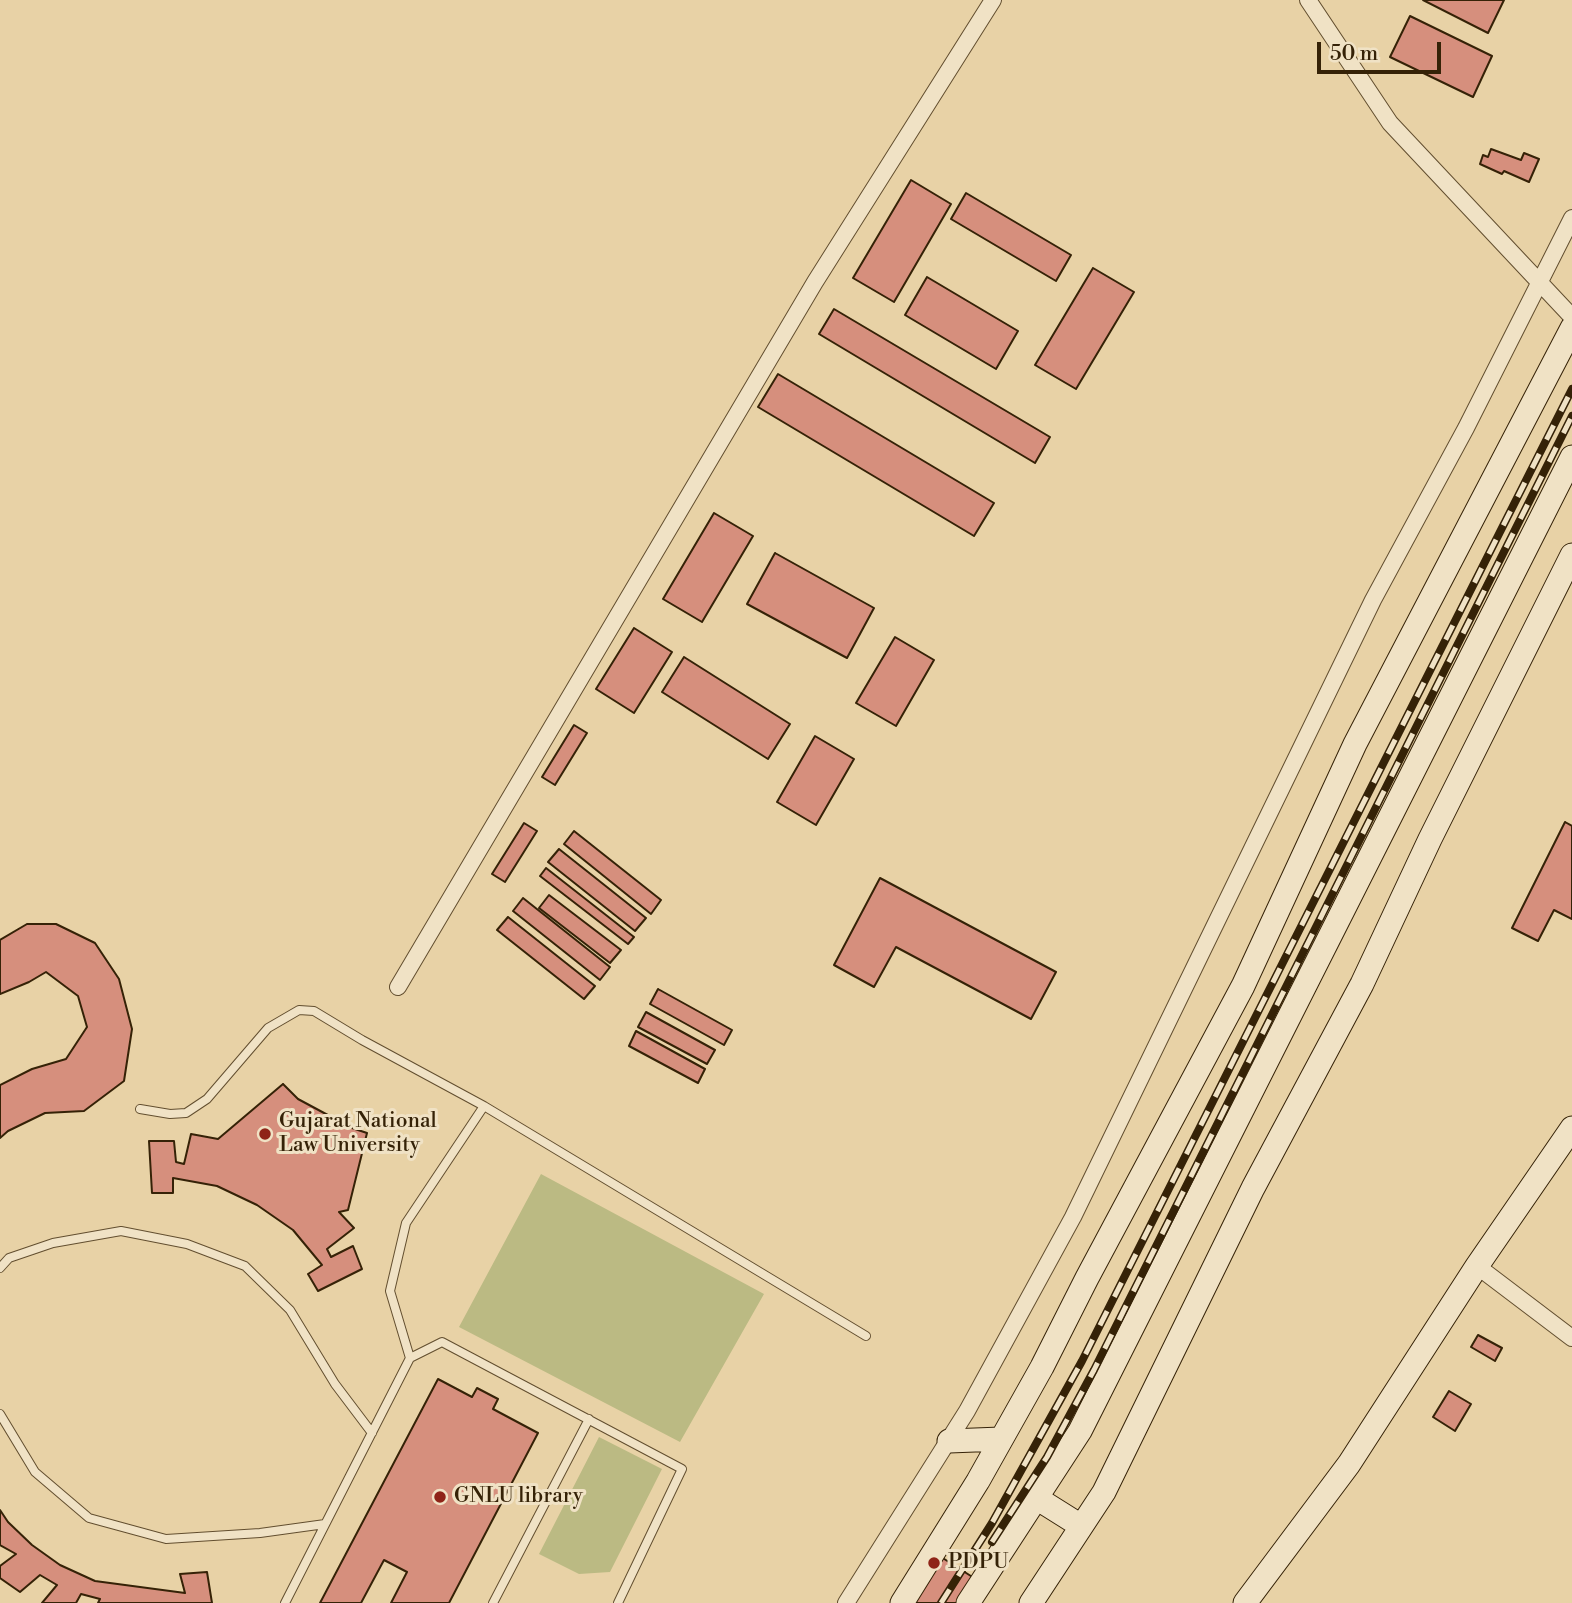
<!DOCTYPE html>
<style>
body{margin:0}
#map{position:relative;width:1572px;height:1603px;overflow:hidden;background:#e8d2a6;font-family:"Libre Bodoni",serif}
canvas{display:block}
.scale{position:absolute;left:1317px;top:42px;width:124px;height:32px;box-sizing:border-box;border:4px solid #352207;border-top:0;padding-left:9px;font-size:21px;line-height:24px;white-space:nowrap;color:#352207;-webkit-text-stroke:5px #f0e2c5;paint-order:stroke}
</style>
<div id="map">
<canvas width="1572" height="1603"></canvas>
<div class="scale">50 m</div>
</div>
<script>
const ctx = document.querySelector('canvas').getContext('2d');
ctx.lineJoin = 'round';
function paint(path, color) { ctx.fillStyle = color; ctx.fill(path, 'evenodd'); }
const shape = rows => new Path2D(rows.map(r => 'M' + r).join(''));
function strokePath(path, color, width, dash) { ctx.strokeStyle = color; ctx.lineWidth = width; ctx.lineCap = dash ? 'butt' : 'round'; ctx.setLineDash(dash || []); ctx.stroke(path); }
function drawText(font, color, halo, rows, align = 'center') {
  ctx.font = font + ' "Libre Bodoni",serif'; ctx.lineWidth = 6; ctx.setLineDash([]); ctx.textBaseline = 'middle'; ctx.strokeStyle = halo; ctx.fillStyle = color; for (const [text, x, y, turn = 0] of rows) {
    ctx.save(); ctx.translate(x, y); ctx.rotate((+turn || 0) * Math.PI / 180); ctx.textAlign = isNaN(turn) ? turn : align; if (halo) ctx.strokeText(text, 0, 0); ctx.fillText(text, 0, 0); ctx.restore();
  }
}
paint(shape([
 [541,1174,764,1294,680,1442,459,1327],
 [599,1437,662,1469,610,1572,579,1574,539,1554]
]), '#bbba83');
const building = shape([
 [1423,0,1504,0,1488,33,1423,0],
 [1410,16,1492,56,1473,97,1390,57,1410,16],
 [1491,149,1521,160,1524,153,1539,159,1529,182,1504,171,1502,174,1480,164,1483,155,1488,157,1491,149],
 [911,180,951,204,894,302,853,278,911,180],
 [966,193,1071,255,1056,281,951,219,966,193],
 [1093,268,1134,292,1076,389,1035,365,1093,268],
 [927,277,1018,331,996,369,905,315,927,277],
 [834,309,1050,437,1035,463,819,334,834,309],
 [778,374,994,503,974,536,758,407,778,374],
 [714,513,753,536,702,622,663,599,714,513],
 [775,553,874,608,847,658,747,604,775,553],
 [634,628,672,652,634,713,596,689,634,628],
 [895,637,934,660,896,726,856,703,895,637],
 [684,657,790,724,768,759,662,692,684,657],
 [574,725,587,733,555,785,542,777,574,725],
 [815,736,854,759,816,825,777,802,815,736],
 [1565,822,1572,826,1572,919,1554,910,1538,941,1512,928,1565,822],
 [524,823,537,831,505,882,492,874,524,823],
 [574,831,661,900,651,914,564,844,574,831],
 [559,849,646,918,635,931,548,862,559,849],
 [546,868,634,937,628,944,540,876,546,868],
 [880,878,1056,972,1031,1019,896,947,874,987,834,965,880,878],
 [549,895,621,950,610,963,539,908,549,895],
 [523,898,610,967,600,980,513,911,523,898],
 [508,917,595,986,584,999,497,930,508,917],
 [27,924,56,924,95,943,119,979,132,1029,124,1081,84,1111,45,1113,8,1131,0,1138,0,1085,32,1069,66,1059,87,1027,78,996,46,972,29,982,0,994,0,940,27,924],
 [658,989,732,1030,724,1045,650,1004,658,989],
 [646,1012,715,1050,707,1064,638,1027,646,1012],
 [636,1031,705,1069,698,1083,629,1046,636,1031],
 [283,1084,298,1099,352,1128,367,1133,348,1210,339,1212,354,1228,327,1249,331,1257,353,1246,362,1269,318,1291,308,1274,322,1265,293,1230,257,1205,217,1186,173,1178,173,1193,152,1193,149,1141,174,1141,176,1162,184,1164,191,1134,218,1139,283,1084],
 [1478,1335,1502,1348,1495,1361,1471,1347,1478,1335],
 [438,1379,472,1397,477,1388,498,1399,493,1409,538,1433,449,1603,391,1603,407,1572,384,1560,361,1603,320,1603,438,1379],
 [1449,1391,1471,1404,1455,1431,1433,1417,1449,1391],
 [0,1510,8,1522,32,1545,60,1565,95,1581,185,1593,180,1574,207,1572,212,1603,98,1603,100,1599,81,1594,76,1603,42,1603,57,1585,40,1575,20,1592,0,1578,0,1566,16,1554,0,1545,0,1510],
 [927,1548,974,1578,958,1603,892,1603,927,1548]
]);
paint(building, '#d68f7d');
strokePath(building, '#352207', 2);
const lane = shape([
 [140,1109,170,1114,186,1113,207,1099,268,1028,299,1010,314,1011,362,1040,484,1106,866,1336],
 [0,1268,9,1258,53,1243,121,1231,187,1244,245,1266,290,1310,335,1384,372,1433],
 [410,1358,390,1291,406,1223,484,1106],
 [0,1414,35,1472,89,1518,166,1539,260,1533,325,1524],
 [285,1603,410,1358,442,1342,682,1469,618,1603],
 [493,1603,589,1419]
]);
const street = shape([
 [1308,0,1390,123,1572,317],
 [398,987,815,282,993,0],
 [1477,1266,1572,1338],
 [846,1603,967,1411,1073,1217,1373,600,1466,428,1572,218]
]);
const secondary = shape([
 [949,1441,1001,1439],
 [1038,1499,1081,1526],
 [902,1603,978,1481,1042,1367,1087,1278,1243,986,1355,744,1572,328],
 [968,1603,1080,1431,1572,457],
 [1031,1603,1104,1492,1253,1188,1362,984,1430,839,1572,555],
 [1245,1603,1349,1464,1477,1266,1572,1128]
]);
strokePath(lane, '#624e2f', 10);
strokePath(street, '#624e2f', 18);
strokePath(secondary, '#352207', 25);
strokePath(lane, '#f0e2c5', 8);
strokePath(street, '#f0e2c5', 16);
strokePath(secondary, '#f0e2c5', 23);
const rail = shape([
 [992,1542,1047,1457,1094,1370,1572,416],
 [941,1603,992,1523,1082,1361,1572,389]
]);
strokePath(rail, '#352207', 8);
strokePath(rail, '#f0e2c5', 5, [16]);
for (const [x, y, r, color] of [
 [265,1134,7,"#8f2418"],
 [440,1497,7,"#8f2418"],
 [934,1563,7,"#8f2418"]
]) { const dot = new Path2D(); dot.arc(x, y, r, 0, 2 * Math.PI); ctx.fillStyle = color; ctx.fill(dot); strokePath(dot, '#f0e2c5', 2.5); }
drawText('21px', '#352207', '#f0e2c5', [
 ["Gujarat National",279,1122],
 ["Law University",279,1146],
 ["GNLU library",454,1497],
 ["PDPU",948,1563]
], 'left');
</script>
